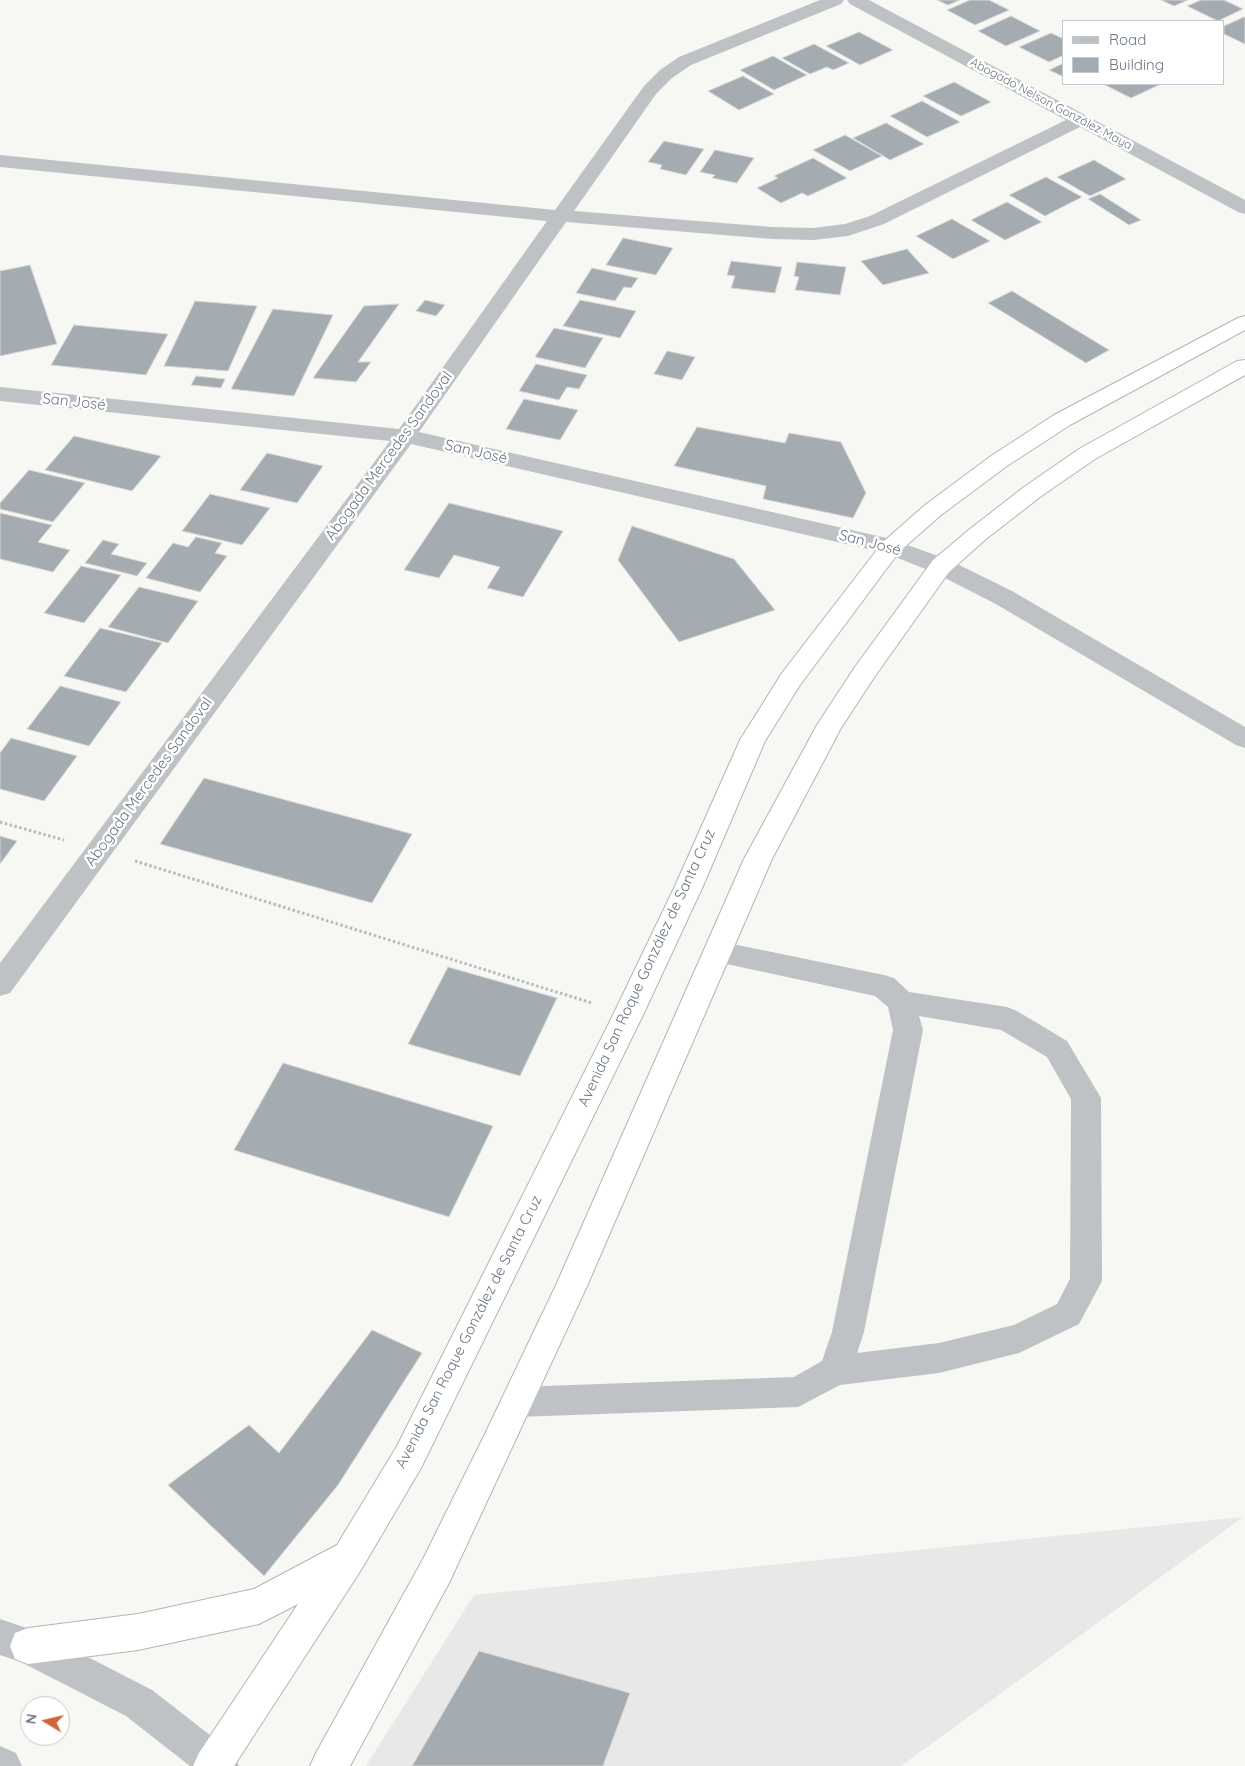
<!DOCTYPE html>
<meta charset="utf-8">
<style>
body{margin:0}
#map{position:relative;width:1245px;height:1766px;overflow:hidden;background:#f7f7f4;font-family:Quicksand,sans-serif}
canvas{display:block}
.legend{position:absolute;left:1062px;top:20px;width:162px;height:65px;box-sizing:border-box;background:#fff;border:1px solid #c3c8cd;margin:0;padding:6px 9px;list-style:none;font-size:15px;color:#697682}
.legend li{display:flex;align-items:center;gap:10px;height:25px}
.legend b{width:25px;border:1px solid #c3c8cd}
.north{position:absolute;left:20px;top:1696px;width:50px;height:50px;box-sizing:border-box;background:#fff;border:1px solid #c3c8cd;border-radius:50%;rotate:279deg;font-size:14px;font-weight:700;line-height:20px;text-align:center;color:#697682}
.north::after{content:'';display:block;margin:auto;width:18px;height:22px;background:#d0643b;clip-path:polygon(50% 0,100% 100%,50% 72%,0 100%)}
</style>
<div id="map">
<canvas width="1245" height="1766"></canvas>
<ul class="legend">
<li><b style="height:6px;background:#bec2c5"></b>Road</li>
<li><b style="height:14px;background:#a4abb1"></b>Building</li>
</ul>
<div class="north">N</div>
</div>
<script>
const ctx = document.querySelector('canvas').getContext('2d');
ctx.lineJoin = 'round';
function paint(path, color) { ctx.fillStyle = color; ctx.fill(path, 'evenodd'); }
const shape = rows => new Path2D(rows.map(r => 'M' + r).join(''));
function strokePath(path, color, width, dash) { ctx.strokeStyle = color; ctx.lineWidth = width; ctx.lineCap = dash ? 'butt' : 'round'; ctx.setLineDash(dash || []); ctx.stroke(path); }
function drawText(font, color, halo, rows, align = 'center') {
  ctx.font = font + ' Quicksand,sans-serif'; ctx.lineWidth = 5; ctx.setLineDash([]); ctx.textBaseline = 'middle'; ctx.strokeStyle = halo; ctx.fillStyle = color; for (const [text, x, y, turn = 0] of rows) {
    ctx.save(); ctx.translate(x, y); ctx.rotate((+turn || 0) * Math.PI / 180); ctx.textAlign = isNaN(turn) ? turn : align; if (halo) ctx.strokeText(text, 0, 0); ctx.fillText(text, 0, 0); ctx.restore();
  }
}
paint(shape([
 [1243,1517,901,1766,366,1766,474,1595]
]), '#e7e8e7');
const building = shape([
 [937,0,960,0,948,5,937,0],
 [970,0,989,0,1009,10,975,25,947,10,970,0],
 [1161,0,1188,0,1174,6,1161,0],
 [1201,0,1224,0,1243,9,1218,21,1187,6,1201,0],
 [1011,16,1040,31,1006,46,978,31,1011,16],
 [1244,17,1245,17,1245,44,1224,34,1224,26,1244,17],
 [859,32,893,50,860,65,826,46,859,32],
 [1051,33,1064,39,1064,55,1049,62,1019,47,1051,33],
 [814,44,849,63,833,70,827,67,810,74,782,58,814,44],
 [773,56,807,75,774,90,740,70,773,56],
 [1064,63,1064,77,1049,70,1064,63],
 [743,76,774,94,739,110,708,91,743,76],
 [954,82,991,102,961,116,923,96,954,82],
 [1103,84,1161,84,1131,98,1103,84],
 [922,101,960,122,927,137,890,116,922,101],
 [886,123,924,144,890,160,853,138,886,123],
 [845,135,882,156,850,171,813,150,845,135],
 [664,141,704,149,686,175,660,169,662,165,648,162,664,141],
 [715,150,754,158,737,183,712,178,715,175,700,172,715,150],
 [813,158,847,178,808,196,802,193,781,203,757,188,778,178,774,176,813,158],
 [1094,160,1126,179,1090,196,1057,177,1094,160],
 [1046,177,1082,197,1045,216,1009,195,1046,177],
 [1100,194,1141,220,1129,225,1088,199,1100,194],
 [1007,202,1042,222,1005,240,971,220,1007,202],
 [952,219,990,241,953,259,916,236,952,219],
 [623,238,673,248,656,275,606,265,623,238],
 [907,249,929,273,883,285,861,261,907,249],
 [731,261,782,267,775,293,731,288,735,276,727,275,731,261],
 [797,262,846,267,840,295,795,290,799,277,794,276,797,262],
 [30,265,57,344,0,356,0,271,30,265],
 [592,268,638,278,631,288,624,287,615,301,576,293,592,268],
 [1012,291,1109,350,1086,363,988,303,1012,291],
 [425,300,445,305,436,316,416,311,425,300],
 [580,300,636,311,620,338,563,326,580,300],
 [195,301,257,306,228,371,164,366,195,301],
 [399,304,358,362,371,362,356,382,313,378,364,306,399,304],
 [273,309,333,315,294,396,231,389,273,309],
 [74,325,168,334,146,375,51,365,74,325],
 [554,328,603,338,585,368,535,357,554,328],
 [667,351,695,357,682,380,654,374,667,351],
 [536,364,587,375,579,389,567,387,559,400,519,391,536,364],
 [196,376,225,379,221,388,191,385,196,376],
 [524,399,578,410,560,440,506,429,524,399],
 [697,427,785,443,789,433,841,442,866,493,853,518,763,499,766,486,674,466,697,427],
 [74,436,161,456,132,491,45,470,74,436],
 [267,453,323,466,297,503,240,490,267,453],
 [29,470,85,483,53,522,0,509,0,503,29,470],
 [210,494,270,508,242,545,182,531,210,494],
 [449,503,563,531,523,597,487,588,500,567,454,555,439,578,404,570,449,503],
 [0,513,52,525,38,542,70,550,53,572,0,559,0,513],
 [632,526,734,559,775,610,679,642,618,560,632,526],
 [196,537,222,543,215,553,227,556,200,592,146,578,173,543,188,547,196,537],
 [103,540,119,544,111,554,147,563,137,576,85,563,103,540],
 [81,566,121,575,84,623,44,613,81,566],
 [139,587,198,601,168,643,108,627,139,587],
 [100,628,162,643,126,692,64,676,100,628],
 [60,686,121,702,89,746,27,729,60,686],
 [11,738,77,756,44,801,0,789,0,753,11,738],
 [204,778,412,834,372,903,160,844,204,778],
 [0,836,17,841,0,864,0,836],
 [448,967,557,998,520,1076,408,1044,448,967],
 [283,1063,493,1126,449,1217,234,1150,283,1063],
 [372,1330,422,1353,338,1485,264,1576,168,1485,249,1425,279,1453,372,1330],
 [479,1651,630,1693,603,1766,412,1766,479,1651]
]);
paint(building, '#a4abb1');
strokePath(building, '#d8d8d7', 1);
const highway = shape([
 [1245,316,1245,330,1070,425,1007,466,941,515,899,552,800,685,765,741,703,886,643,1015,421,1468,361,1570,234,1766,193,1766,199,1753,298,1604,259,1624,138,1650,28,1664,15,1659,10,1646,15,1633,28,1628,138,1614,254,1589,337,1545,397,1446,613,1015,675,886,740,740,782,673,883,542,925,505,991,456,1054,415,1238,318,1245,316],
 [1245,360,1245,375,1095,459,1040,497,986,539,949,572,873,679,841,728,772,859,587,1286,449,1583,350,1766,310,1766,316,1753,423,1559,484,1436,556,1285,744,859,817,725,855,667,933,560,970,529,1024,487,1079,449,1237,361,1245,360]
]);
strokePath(highway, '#b2b5b8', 2);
strokePath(shape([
 [0,822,64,840],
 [135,861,592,1003]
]), '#b8bbbd', 3, [2.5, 2.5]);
paint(shape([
 [820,0,844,0,841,4,691,65,672,78,656,94,574,211,772,227,813,228,845,224,870,216,1066,120,850,4,847,0,869,0,1245,200,1245,214,1238,212,1080,127,884,224,848,236,813,240,772,239,566,222,419,432,891,539,949,560,1012,591,1245,727,1245,748,1236,745,994,603,933,572,885,553,411,444,10,993,0,996,0,963,390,441,0,401,0,387,399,429,547,221,0,167,0,155,555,210,644,86,660,70,679,57,820,0],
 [718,941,884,975,894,978,909,992,1007,1007,1017,1011,1067,1041,1101,1098,1102,1281,1079,1324,1019,1353,939,1373,840,1385,798,1407,517,1417,505,1413,500,1402,505,1391,517,1387,794,1377,822,1361,832,1332,893,1030,888,1007,875,996,708,960,704,952,708,944,718,941],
 [919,1016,1001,1030,1047,1057,1071,1099,1070,1279,1057,1304,1014,1325,939,1343,857,1353,864,1332,923,1030,919,1016],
 [0,1619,41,1633,152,1690,233,1753,239,1766,190,1766,126,1716,21,1662,0,1655,0,1619],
 [0,1746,16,1753,22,1766,0,1766,0,1746]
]), '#bec2c5');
paint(highway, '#fff');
drawText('12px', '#697682', '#fff', [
 ["Abogado Nelson González Maya",1051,104,28]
]);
drawText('15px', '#697682', '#fff', [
 ["San José",74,402,6],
 ["San José",476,452,13],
 ["Abogada Mercedes Sandoval",389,456,-54],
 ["San José",870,543,15],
 ["Abogada Mercedes Sandoval",149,782,-54],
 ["Avenida San Roque González de Santa Cruz",647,968,-65],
 ["Avenida San Roque González de Santa Cruz",469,1332,-63]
]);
</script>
